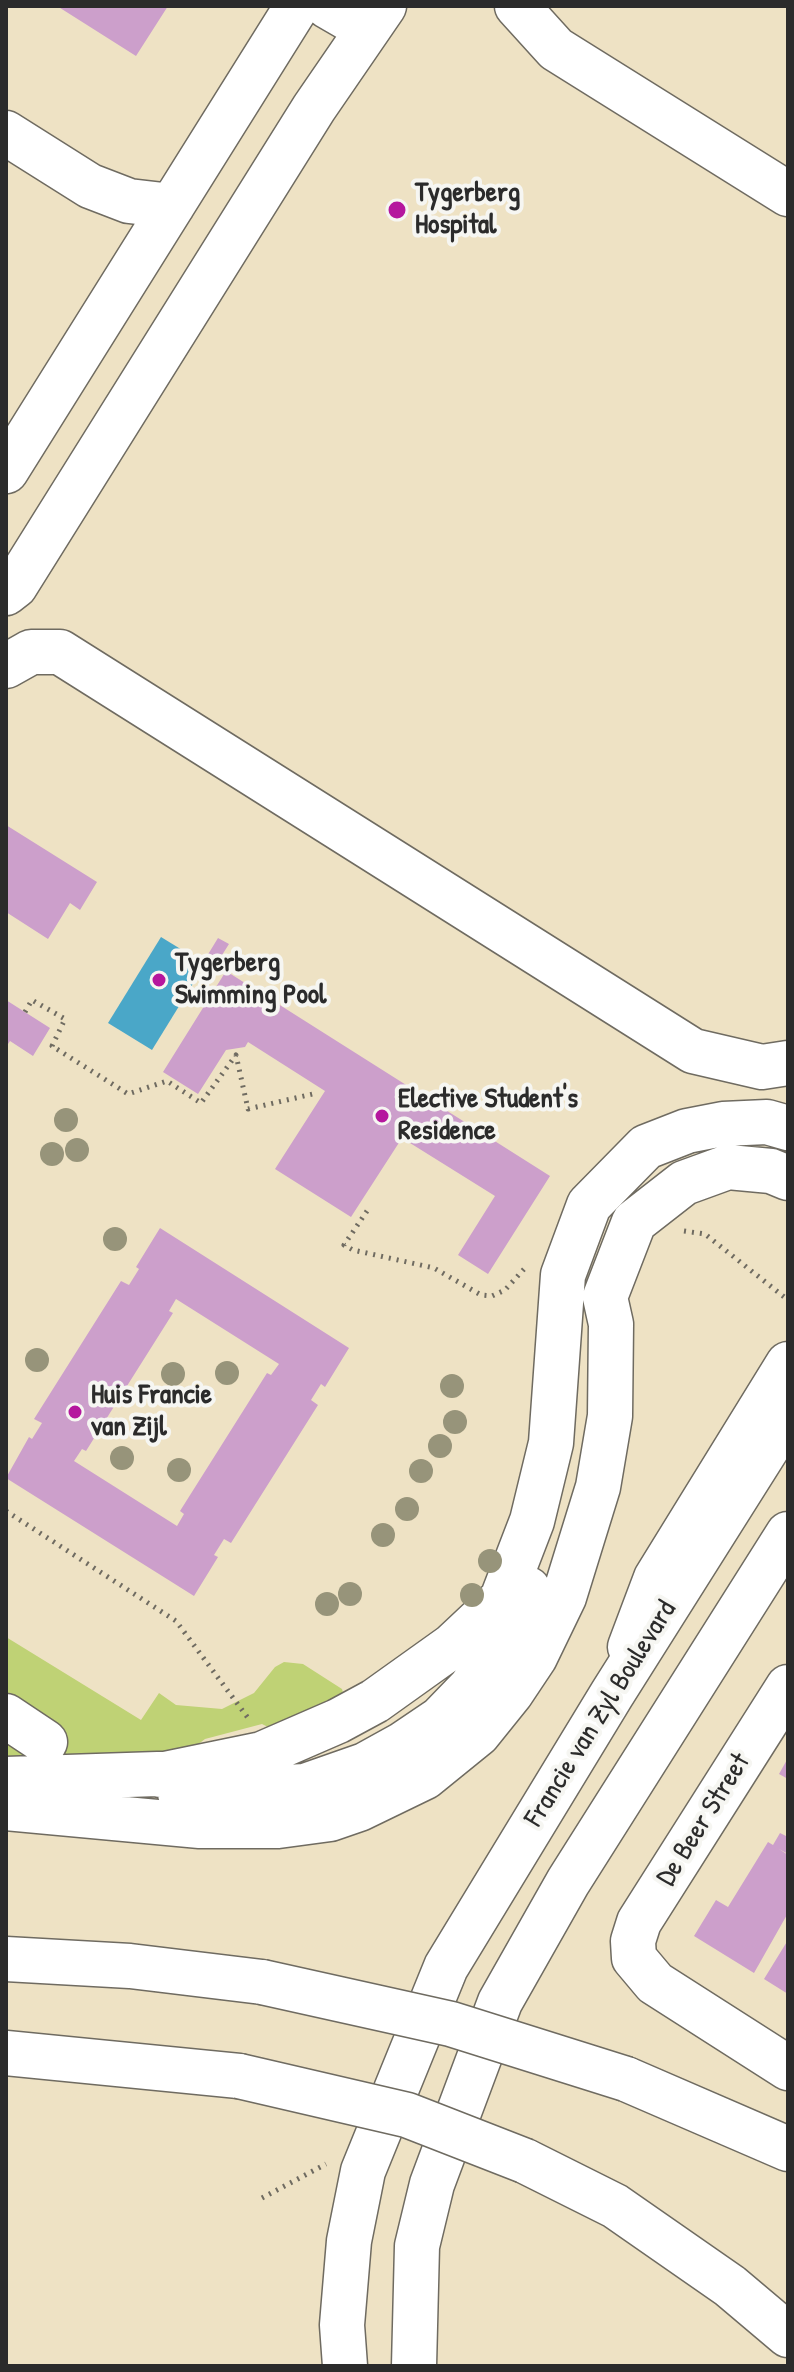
<!DOCTYPE html>
<style>
body{margin:0}
#map{position:relative;width:794px;height:2372px;overflow:hidden;background:#eee2c4;font-family:"Patrick Hand",sans-serif}
canvas{display:block}
.frame{position:absolute;inset:0;border:8px solid #2b2b2b;pointer-events:none}
</style>
<div id="map">
<canvas width="794" height="2372"></canvas>
<div class="frame"></div>
</div>
<script>
const ctx = document.querySelector('canvas').getContext('2d');
ctx.lineJoin = 'round';
function paint(path, color) { ctx.fillStyle = color; ctx.fill(path, 'evenodd'); }
const shape = rows => new Path2D(rows.map(r => 'M' + r).join(''));
function strokePath(path, color, width, dash) { ctx.strokeStyle = color; ctx.lineWidth = width; ctx.lineCap = dash ? 'butt' : 'round'; ctx.setLineDash(dash || []); ctx.stroke(path); }
function drawText(font, color, halo, rows, align = 'center') {
  ctx.font = font + ' "Patrick Hand",sans-serif'; ctx.lineWidth = 8; ctx.setLineDash([]); ctx.textBaseline = 'middle'; ctx.strokeStyle = halo; ctx.fillStyle = color; for (const [text, x, y, turn = 0] of rows) {
    ctx.save(); ctx.translate(x, y); ctx.rotate((+turn || 0) * Math.PI / 180); ctx.textAlign = isNaN(turn) ? turn : align; if (halo) ctx.strokeText(text, 0, 0); ctx.fillText(text, 0, 0); ctx.restore();
  }
}
paint(shape([
 [6,1637,141,1720,159,1693,176,1705,222,1709,254,1693,275,1667,284,1662,303,1664,342,1689,346,1703,284,1735,262,1724,205,1739,176,1761,6,1770]
]), '#bfd275');
paint(shape([
 [161,937,205,964,152,1050,108,1023]
]), '#4aa7c8');
paint(shape([
 [57,6,168,6,136,56],
 [6,825,97,882,80,910,70,903,48,939,6,912],
 [218,938,229,944,217,963,207,956],
 [226,971,550,1176,488,1274,458,1255,495,1196,402,1138,351,1217,275,1169,325,1091,248,1042,245,1047,226,1050,198,1094,163,1072],
 [6,1000,50,1028,33,1056,10,1041,6,1047],
 [160,1228,349,1348,325,1387,321,1384,311,1400,318,1405,231,1543,224,1539,214,1555,218,1557,194,1596,6,1478,29,1437,32,1439,42,1423,34,1419,121,1281,129,1285,139,1269,136,1267],
 [176,1299,279,1364,271,1375,267,1373,180,1511,184,1514,177,1526,74,1461,82,1449,86,1451,173,1313,169,1311],
 [788,1758,788,1779,779,1774],
 [780,1833,788,1837,788,1854,779,1849,788,1855,788,1913,754,1973,694,1936,716,1900,728,1907,768,1842,773,1845],
 [788,1940,788,1994,764,1979]
]), '#cc9fcb');
const minor = shape([
 [327,6,365,28],
 [517,6,556,49,788,194],
 [6,133,90,186,129,201,172,206],
 [6,471,297,6],
 [6,593,15,586,314,108,384,6],
 [6,666,31,652,60,652,693,1051,762,1067,788,1063],
 [630,1647,656,1578,788,1364],
 [788,1687,639,1922,633,1941,634,1958,655,1983,788,2068],
 [6,1716,45,1742],
 [160,1775,262,1754,338,1721,375,1701,452,1646,502,1599,532,1521,551,1443,563,1275,589,1205,646,1147,687,1131,723,1124,767,1122,788,1128],
 [6,1779,188,1773],
 [180,1793,305,1786,365,1765,403,1744,440,1719,471,1687,492,1658,528,1589],
 [6,1808,200,1826,278,1826,330,1819,359,1809,425,1777,478,1734,511,1693,535,1657,564,1597,598,1487,610,1416,611,1324,605,1297,634,1222,684,1183,728,1167,771,1171,788,1178]
]);
const major = shape([
 [6,1959,130,1966,262,1982],
 [6,2053,239,2076],
 [626,2079,788,2149],
 [525,2161,615,2206,730,2286,788,2335],
 [345,2366,342,2325,349,2241,363,2171,446,1967,612,1694,788,1415],
 [414,2366,417,2246,432,2184,500,2002,568,1882,788,1534]
]);
strokePath(minor, '#6f6b61', 47);
strokePath(major, '#6f6b61', 47);
strokePath(shape([
 [25,1012,32,1000,65,1019,52,1046,128,1094,167,1081,201,1103,236,1055,248,1109,317,1093],
 [367,1211,344,1245,353,1250,434,1268,481,1295,492,1296,505,1290,525,1268],
 [684,1231,705,1234,788,1300],
 [6,1511,176,1621,248,1718],
 [262,2198,326,2164]
]), '#6f6b61', 5, [2, 6]);
strokePath(minor, '#fff', 44);
strokePath(major, '#fff', 44);
const majorBridge = shape([
 [262,1982,451,2024,626,2079],
 [239,2076,407,2115,525,2161]
]);
strokePath(majorBridge, '#6f6b61', 47, []);
strokePath(majorBridge, '#fff', 44);
ctx.fillStyle = '#97947a';
for (const [x, y] of [
 [66,1120],
 [77,1150],
 [52,1154],
 [115,1239],
 [37,1360],
 [227,1373],
 [173,1374],
 [452,1386],
 [455,1422],
 [440,1446],
 [122,1458],
 [179,1470],
 [421,1471],
 [407,1509],
 [383,1535],
 [490,1561],
 [350,1594],
 [472,1595],
 [327,1604]
]) { ctx.beginPath(); ctx.arc(x, y, 12, 0, 2 * Math.PI); ctx.fill(); }
for (const [x, y, r, color] of [
 [397,210,10,"#b5179e"],
 [159,980,8,"#b5179e"],
 [382,1116,8,"#b5179e"],
 [75,1412,8,"#b5179e"]
]) { const dot = new Path2D(); dot.arc(x, y, r, 0, 2 * Math.PI); ctx.fillStyle = color; ctx.fill(dot); strokePath(dot, '#f6f6f2', 3); }
drawText('bold 28px', '#2b2b2b', '#f6f6f2', [
 ["Tygerberg",415,194],
 ["Hospital",415,226],
 ["Tygerberg",175,964],
 ["Swimming Pool",175,996],
 ["Elective Student's",398,1100],
 ["Residence",398,1132],
 ["Huis Francie",91,1396],
 ["van Zijl",91,1428]
], 'left');
drawText('28px', '#2b2b2b', '#f6f6f2', [
 ["Francie van Zyl Boulevard",601,1714,-58],
 ["De Beer Street",704,1820,-58]
]);
</script>
